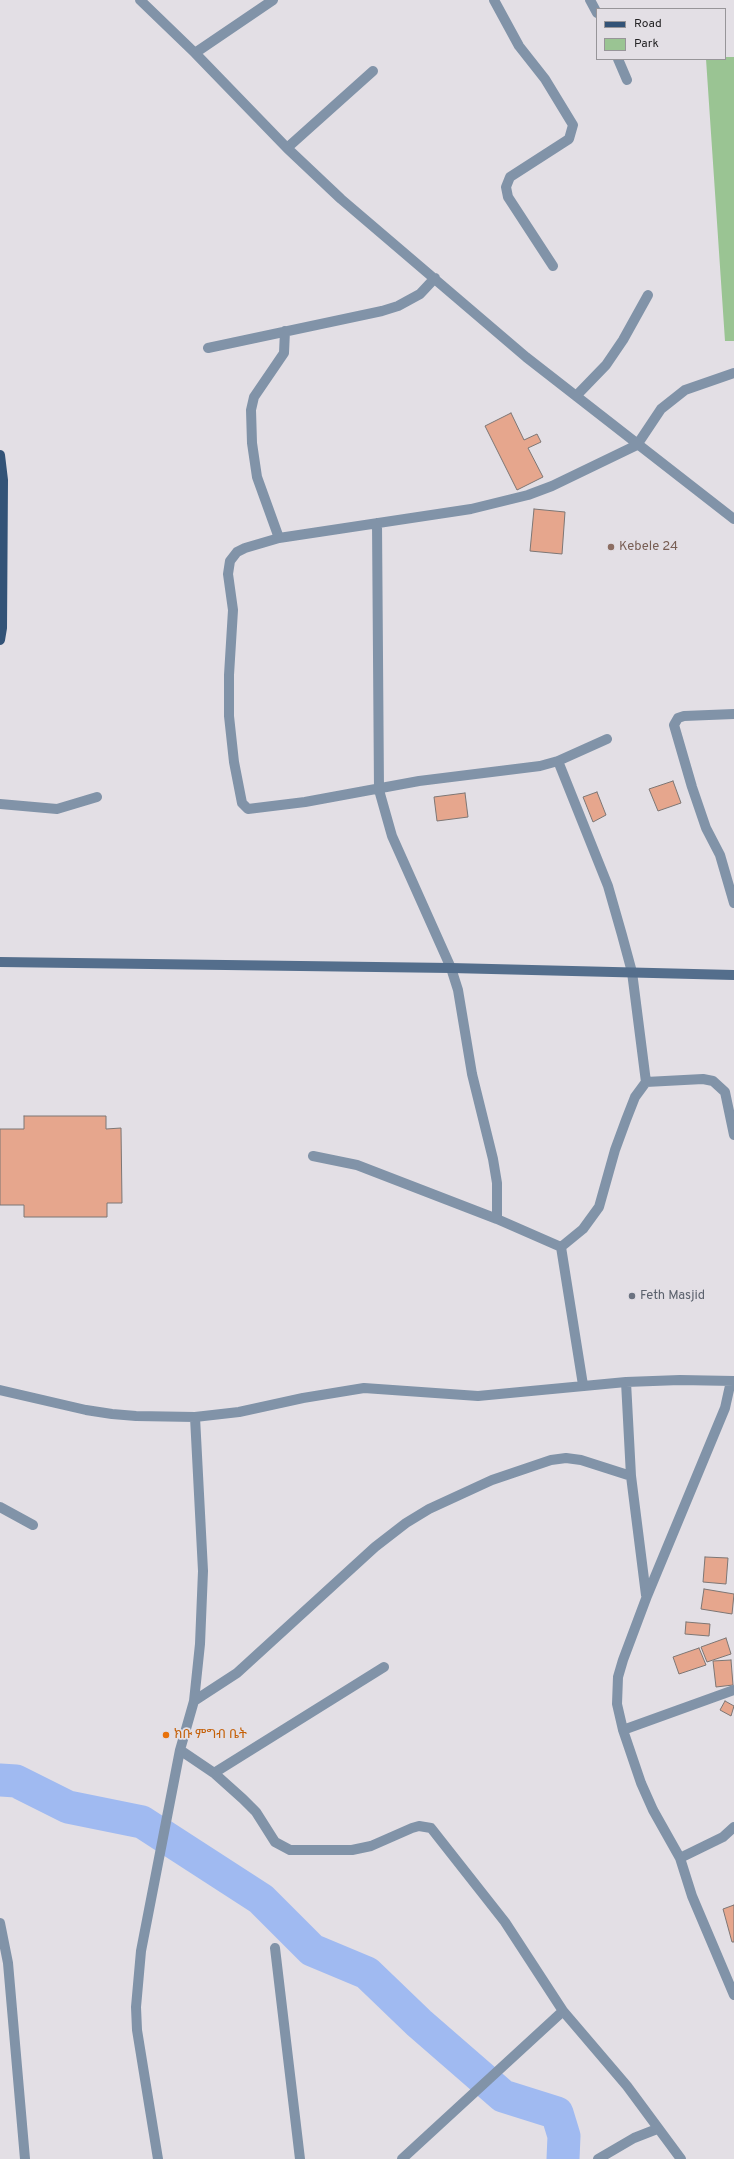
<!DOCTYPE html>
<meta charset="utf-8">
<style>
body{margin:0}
#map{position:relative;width:734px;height:2159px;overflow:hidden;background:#e3dfe5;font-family:Overpass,sans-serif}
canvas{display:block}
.legend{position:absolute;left:596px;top:8px;width:130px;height:52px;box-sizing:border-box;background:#e3dfe5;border:1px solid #979599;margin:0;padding:5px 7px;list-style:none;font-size:12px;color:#262527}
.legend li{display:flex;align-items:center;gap:8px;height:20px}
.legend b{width:20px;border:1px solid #979599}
</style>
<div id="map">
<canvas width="734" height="2159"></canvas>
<ul class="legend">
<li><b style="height:5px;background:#335377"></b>Road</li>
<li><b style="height:11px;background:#9ac493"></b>Park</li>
</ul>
</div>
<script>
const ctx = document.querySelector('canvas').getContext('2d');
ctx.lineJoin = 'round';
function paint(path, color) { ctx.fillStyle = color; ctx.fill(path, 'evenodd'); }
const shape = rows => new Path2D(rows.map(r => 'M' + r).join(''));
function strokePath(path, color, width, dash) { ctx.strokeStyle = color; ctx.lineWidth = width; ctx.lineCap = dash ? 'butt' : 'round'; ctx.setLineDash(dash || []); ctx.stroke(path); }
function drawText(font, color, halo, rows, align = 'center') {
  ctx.font = font + ' Overpass,"Noto Sans Ethiopic",sans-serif'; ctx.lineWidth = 3.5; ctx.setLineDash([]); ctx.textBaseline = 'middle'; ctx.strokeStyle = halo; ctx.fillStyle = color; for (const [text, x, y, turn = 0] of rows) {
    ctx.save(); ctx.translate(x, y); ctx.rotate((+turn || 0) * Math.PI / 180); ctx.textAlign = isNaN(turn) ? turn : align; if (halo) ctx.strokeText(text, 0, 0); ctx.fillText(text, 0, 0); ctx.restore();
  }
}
paint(shape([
 [725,57,734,57,734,341,725,341,706,59,725,59]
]), '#9ac493');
strokePath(shape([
 [0,1780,16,1781,68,1807,142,1822,261,1899,312,1950,367,1973,419,2023,503,2096,557,2113,564,2136,563,2159]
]), '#a0baf1', 33);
const building = shape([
 [511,413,524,440,537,434,541,442,528,448,543,477,517,490,485,426,511,413],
 [534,509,565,512,562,554,530,551,534,509],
 [673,781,681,803,658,811,649,789,673,781],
 [597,792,606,815,593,822,583,797,597,792],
 [465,793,468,817,437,821,434,797,465,793],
 [24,1116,106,1116,106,1129,121,1128,122,1203,107,1203,107,1217,24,1217,24,1205,0,1205,0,1129,24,1129,24,1116],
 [705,1557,728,1558,726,1584,703,1582,705,1557],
 [704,1589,734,1594,732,1614,701,1609,704,1589],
 [686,1622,710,1624,709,1636,685,1634,686,1622],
 [726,1638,731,1654,707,1662,701,1647,726,1638],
 [699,1648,706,1665,679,1674,673,1657,699,1648],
 [731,1660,733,1685,716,1687,713,1661,731,1660],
 [725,1701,734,1706,731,1716,720,1710,725,1701],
 [734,1905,734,1942,732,1942,723,1909,734,1905]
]);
paint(building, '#e6a68d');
strokePath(building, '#7d7674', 1);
strokePath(shape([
 [140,0,195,53,287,148,341,199,526,357,734,519],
 [494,0,519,46,545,79,573,125,569,139,510,177,506,187,508,197,553,266],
 [590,0,597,13],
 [195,53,273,0],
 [618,59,627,80],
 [287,148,373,71],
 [208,348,382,311,398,306,420,294,435,278],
 [576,396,606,365,623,340,648,295],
 [377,523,379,790,392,836,451,968,458,990,472,1074,493,1159,497,1183,497,1219],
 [279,538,257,477,252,443,251,410,254,397,284,353,285,331],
 [734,714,684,716,678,718,674,725,692,787,706,828,720,855,734,903],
 [607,739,558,761,540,766,419,781,305,802,248,809,242,803,234,762,229,716,229,675,233,610,228,574,230,561,237,552,245,548,279,538,471,509,528,495,552,486,637,445,661,409,685,390,734,373],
 [558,761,608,886,622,935,632,972,646,1082,635,1097,626,1120,615,1150,599,1207,583,1229,561,1247],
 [0,804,57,809,97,797],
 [646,1082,703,1079,713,1081,725,1092,734,1135],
 [313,1156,357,1165,497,1219,561,1247],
 [561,1247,583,1385],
 [731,1381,725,1408,647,1596,623,1660,618,1677,617,1704,623,1730,641,1783,653,1810,680,1858,692,1896,734,1995],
 [626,1382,631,1476,646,1595],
 [0,1390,86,1410,112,1414,136,1416,195,1417,239,1412,303,1398,364,1388,478,1396,626,1382,680,1380,734,1381],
 [0,1507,33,1525],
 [194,1701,237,1673,375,1547,406,1523,429,1509,492,1480,551,1460,566,1458,581,1460,631,1476],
 [623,1730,734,1690],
 [180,1750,214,1773,243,1799,256,1812,275,1842,290,1850,352,1850,371,1846,412,1828,419,1826,431,1828,505,1922,563,2011,627,2086,681,2159],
 [214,1773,384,1667],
 [680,1858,723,1837,734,1827],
 [0,1923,8,1963,25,2159],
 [275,1948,300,2159],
 [158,2159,137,2030,136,2007,141,1951,180,1750,194,1701,200,1644,203,1571,195,1417],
 [402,2159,563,2011],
 [598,2159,634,2138,657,2129]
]), '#8193a8', 10);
strokePath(shape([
 [0,962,451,968,734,975]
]), '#546e8c', 10);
strokePath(shape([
 [0,455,3,480,2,628,0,640]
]), '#335377', 10);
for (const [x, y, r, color] of [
 [611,547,4,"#8d6e63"],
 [632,1296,4,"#6b7280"],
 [166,1735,4,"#e8710a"]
]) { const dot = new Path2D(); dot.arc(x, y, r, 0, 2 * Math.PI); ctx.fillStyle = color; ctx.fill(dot); strokePath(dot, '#e3dfe5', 1.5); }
drawText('13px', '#785e54', '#e3dfe5', [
 ["Kebele 24",619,547]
], 'left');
drawText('13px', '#5b616d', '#e3dfe5', [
 ["Feth Masjid",640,1296]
], 'left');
drawText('13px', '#c56008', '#e3dfe5', [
 ["ክቡ ምግብ ቤት",174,1735]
], 'left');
</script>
